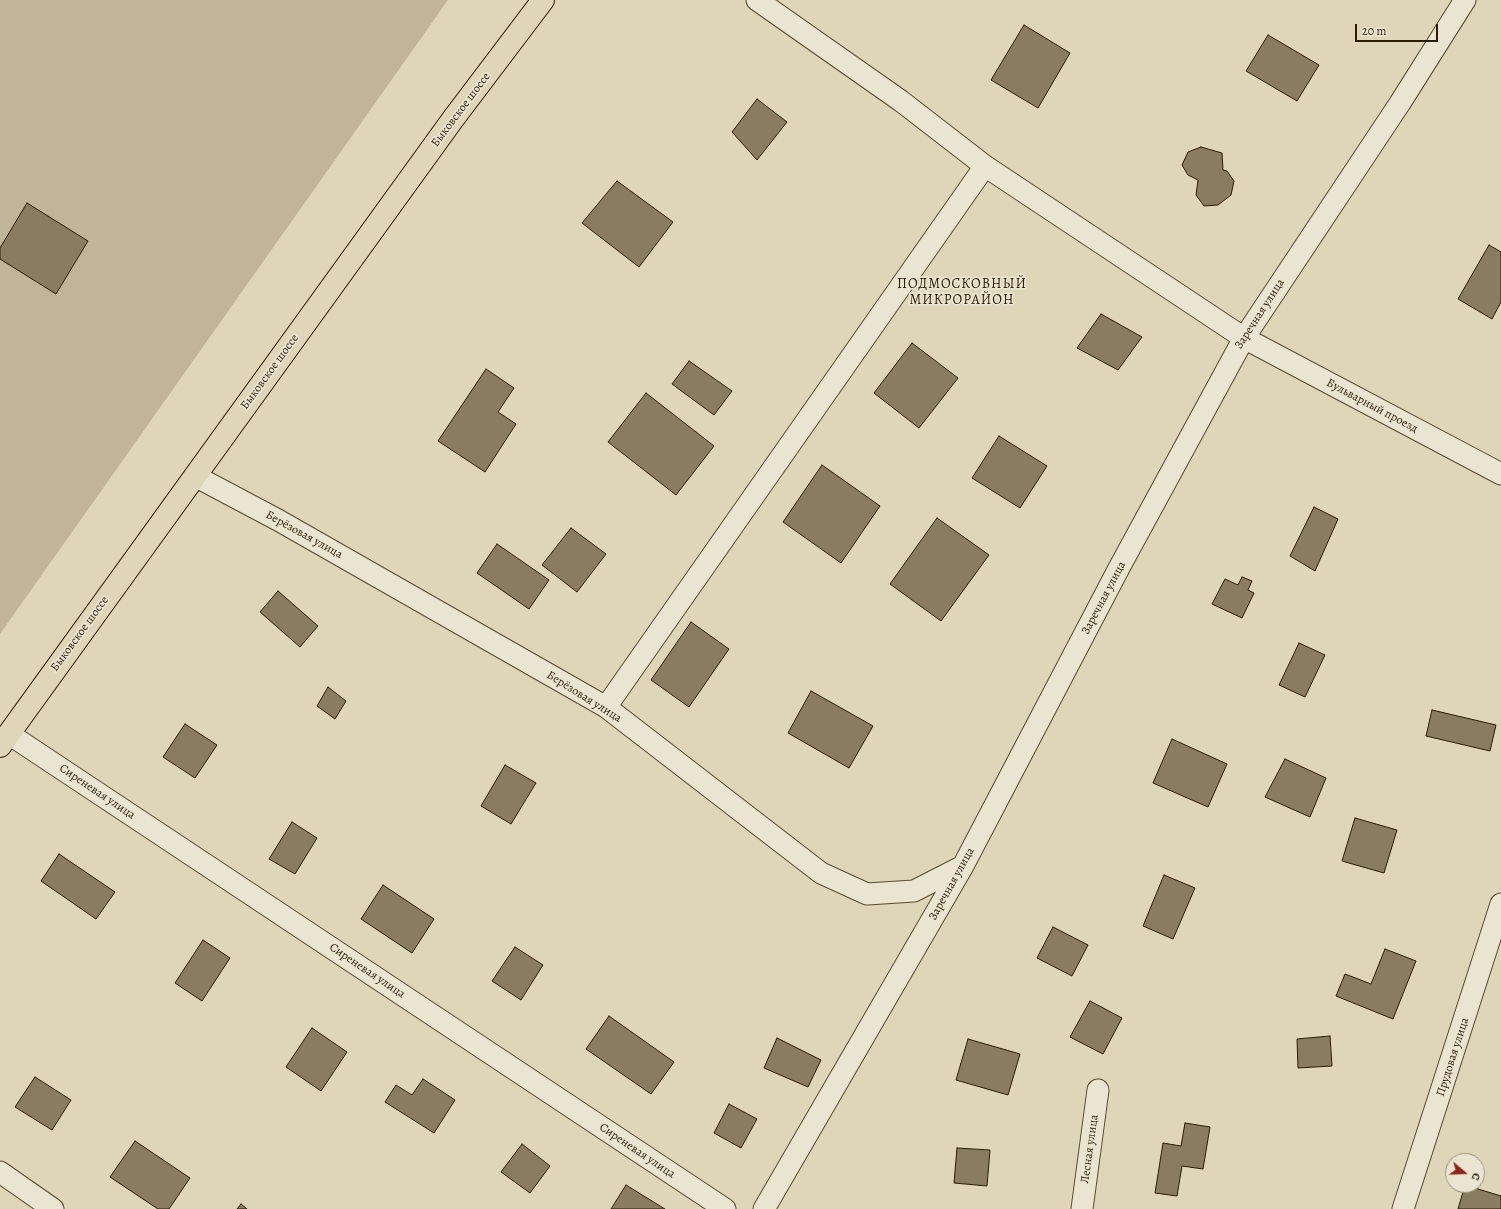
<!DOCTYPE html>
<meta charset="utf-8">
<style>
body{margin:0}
#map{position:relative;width:1501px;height:1209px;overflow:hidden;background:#dfd5b8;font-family:Alegreya,serif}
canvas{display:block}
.north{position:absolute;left:1445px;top:1153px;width:40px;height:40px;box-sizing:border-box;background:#eae4d1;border:1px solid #9e947f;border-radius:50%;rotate:109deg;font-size:11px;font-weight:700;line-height:16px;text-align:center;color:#2b1b03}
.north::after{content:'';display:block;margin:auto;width:14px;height:18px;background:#8f2418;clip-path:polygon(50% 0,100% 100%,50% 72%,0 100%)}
.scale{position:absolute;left:1355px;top:24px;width:83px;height:18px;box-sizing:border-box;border:2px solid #2b1b03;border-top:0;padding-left:5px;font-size:12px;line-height:14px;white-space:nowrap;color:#2b1b03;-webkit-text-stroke:3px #eae4d1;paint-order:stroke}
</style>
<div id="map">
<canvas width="1501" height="1209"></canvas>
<div class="north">С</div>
<div class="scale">20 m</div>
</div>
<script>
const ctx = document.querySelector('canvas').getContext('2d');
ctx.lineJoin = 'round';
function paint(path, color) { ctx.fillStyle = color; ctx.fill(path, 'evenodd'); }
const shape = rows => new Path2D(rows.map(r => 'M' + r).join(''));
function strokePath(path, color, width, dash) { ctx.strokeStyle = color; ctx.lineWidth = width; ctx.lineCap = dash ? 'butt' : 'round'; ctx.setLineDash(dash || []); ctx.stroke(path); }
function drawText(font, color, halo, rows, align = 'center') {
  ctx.font = font + ' Alegreya,serif'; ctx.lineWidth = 3.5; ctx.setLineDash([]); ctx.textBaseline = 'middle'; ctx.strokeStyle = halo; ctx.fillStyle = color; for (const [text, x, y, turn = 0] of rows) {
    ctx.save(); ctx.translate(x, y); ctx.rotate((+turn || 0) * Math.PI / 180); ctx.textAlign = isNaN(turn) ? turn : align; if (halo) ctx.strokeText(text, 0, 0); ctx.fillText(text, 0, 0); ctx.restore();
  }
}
paint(shape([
 [0,0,448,0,0,634]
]), '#c0b599');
const building = shape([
 [1024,25,1070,53,1038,108,991,80,1024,25],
 [1268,35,1319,65,1297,101,1246,71,1268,35],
 [757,99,787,122,757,160,732,132,757,99],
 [1201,147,1222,153,1223,170,1227,171,1234,181,1231,195,1218,205,1204,206,1196,195,1198,180,1188,175,1182,165,1188,152,1201,147],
 [617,181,673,222,639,267,582,223,617,181],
 [27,203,88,241,56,294,0,259,0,248,27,203],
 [1489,245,1501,252,1501,302,1492,319,1458,299,1489,245],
 [1101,314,1142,337,1118,370,1077,348,1101,314],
 [912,343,958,378,919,428,874,393,912,343],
 [689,361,732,391,714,415,672,384,689,361],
 [486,369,514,388,498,412,516,424,485,472,438,441,486,369],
 [646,393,714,446,676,495,608,442,646,393],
 [999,436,1047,466,1020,508,972,478,999,436],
 [822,465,880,506,841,563,783,522,822,465],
 [1314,507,1338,519,1315,571,1290,556,1314,507],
 [937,518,989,555,941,621,890,584,937,518],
 [571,528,606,554,577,592,542,565,571,528],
 [497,544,549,580,529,609,477,573,497,544],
 [1242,577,1252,581,1248,590,1254,593,1242,618,1212,604,1225,579,1238,585,1242,577],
 [278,591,318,626,300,647,260,612,278,591],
 [691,622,729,649,689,707,651,680,691,622],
 [1299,643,1325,655,1305,697,1279,685,1299,643],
 [328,687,346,701,335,719,317,706,328,687],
 [811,691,873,726,849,768,788,733,811,691],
 [1432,710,1496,725,1490,751,1426,736,1432,710],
 [185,724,217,745,195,778,163,757,185,724],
 [1172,739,1227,764,1208,807,1153,783,1172,739],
 [1285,759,1326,778,1310,817,1265,797,1285,759],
 [505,765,536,783,511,824,481,806,505,765],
 [1355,818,1397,830,1384,873,1342,861,1355,818],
 [292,822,317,838,295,874,269,859,292,822],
 [59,854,115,892,96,919,41,881,59,854],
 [1164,875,1195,888,1173,939,1143,926,1164,875],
 [383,885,434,919,412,953,361,919,383,885],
 [1053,927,1088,945,1072,976,1037,958,1053,927],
 [203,940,230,958,202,1001,175,983,203,940],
 [515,947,543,965,521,1000,492,981,515,947],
 [1385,949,1416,961,1393,1019,1336,996,1345,974,1371,984,1385,949],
 [1090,1001,1122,1018,1103,1054,1070,1037,1090,1001],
 [609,1016,674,1062,651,1094,586,1049,609,1016],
 [312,1028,347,1052,321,1091,286,1067,312,1028],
 [1330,1036,1332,1066,1298,1068,1297,1039,1330,1036],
 [777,1038,821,1060,808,1087,764,1068,777,1038],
 [968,1039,1020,1054,1008,1095,956,1080,968,1039],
 [35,1077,71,1100,52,1130,15,1107,35,1077],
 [423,1079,455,1100,434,1133,385,1102,396,1085,412,1095,423,1079],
 [729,1104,757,1119,741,1148,714,1133,729,1104],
 [1185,1123,1210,1127,1203,1169,1182,1166,1177,1196,1155,1193,1163,1143,1181,1146,1185,1123],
 [135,1141,190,1178,169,1209,158,1209,110,1177,135,1141],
 [522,1144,550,1166,530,1193,501,1172,522,1144],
 [957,1148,990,1150,987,1186,954,1183,957,1148],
 [626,1185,665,1209,611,1209,626,1185],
 [1465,1185,1501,1196,1501,1209,1458,1209,1465,1185],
 [241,1204,247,1209,237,1209,241,1204]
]);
paint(building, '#897c61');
strokePath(building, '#2b1b03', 1);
const minor = shape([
 [757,0,901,101,985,166,1244,338,1501,474],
 [195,476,278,520,606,707,821,873,867,894,914,891,963,866],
 [606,707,985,166],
 [9,734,725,1209],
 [0,1172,53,1209],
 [764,1209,963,866,1119,568,1244,338,1400,103,1465,0],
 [1082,1209,1098,1090],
 [1403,1209,1501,904]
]);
const primary = shape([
 [0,746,453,119,543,0]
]);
strokePath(minor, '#584a30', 23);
strokePath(primary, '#2b1b03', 24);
strokePath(minor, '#eae4d1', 21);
strokePath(primary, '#dfd5b8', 22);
drawText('12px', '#2b1b03', '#eae4d1', [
 ["Быковское шоссе",461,110,-53],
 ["Заречная улица",1260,314,-57],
 ["Быковское шоссе",270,372,-54],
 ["Бульварный проезд",1372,406,28],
 ["Берёзовая улица",304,535,29],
 ["Заречная улица",1104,598,-62],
 ["Быковское шоссе",80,634,-54],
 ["Берёзовая улица",584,697,32],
 ["Сиреневая улица",97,792,34],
 ["Заречная улица",952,884,-61],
 ["Сиреневая улица",367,971,34],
 ["Прудовая улица",1453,1057,-72],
 ["Лесная улица",1090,1149,-82],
 ["Сиреневая улица",637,1151,34]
]);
ctx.letterSpacing = '1px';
drawText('14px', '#2b1b03', '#eae4d1', [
 ["ПОДМОСКОВНЫЙ",962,285],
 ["МИКРОРАЙОН",962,301]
]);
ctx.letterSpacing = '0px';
</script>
